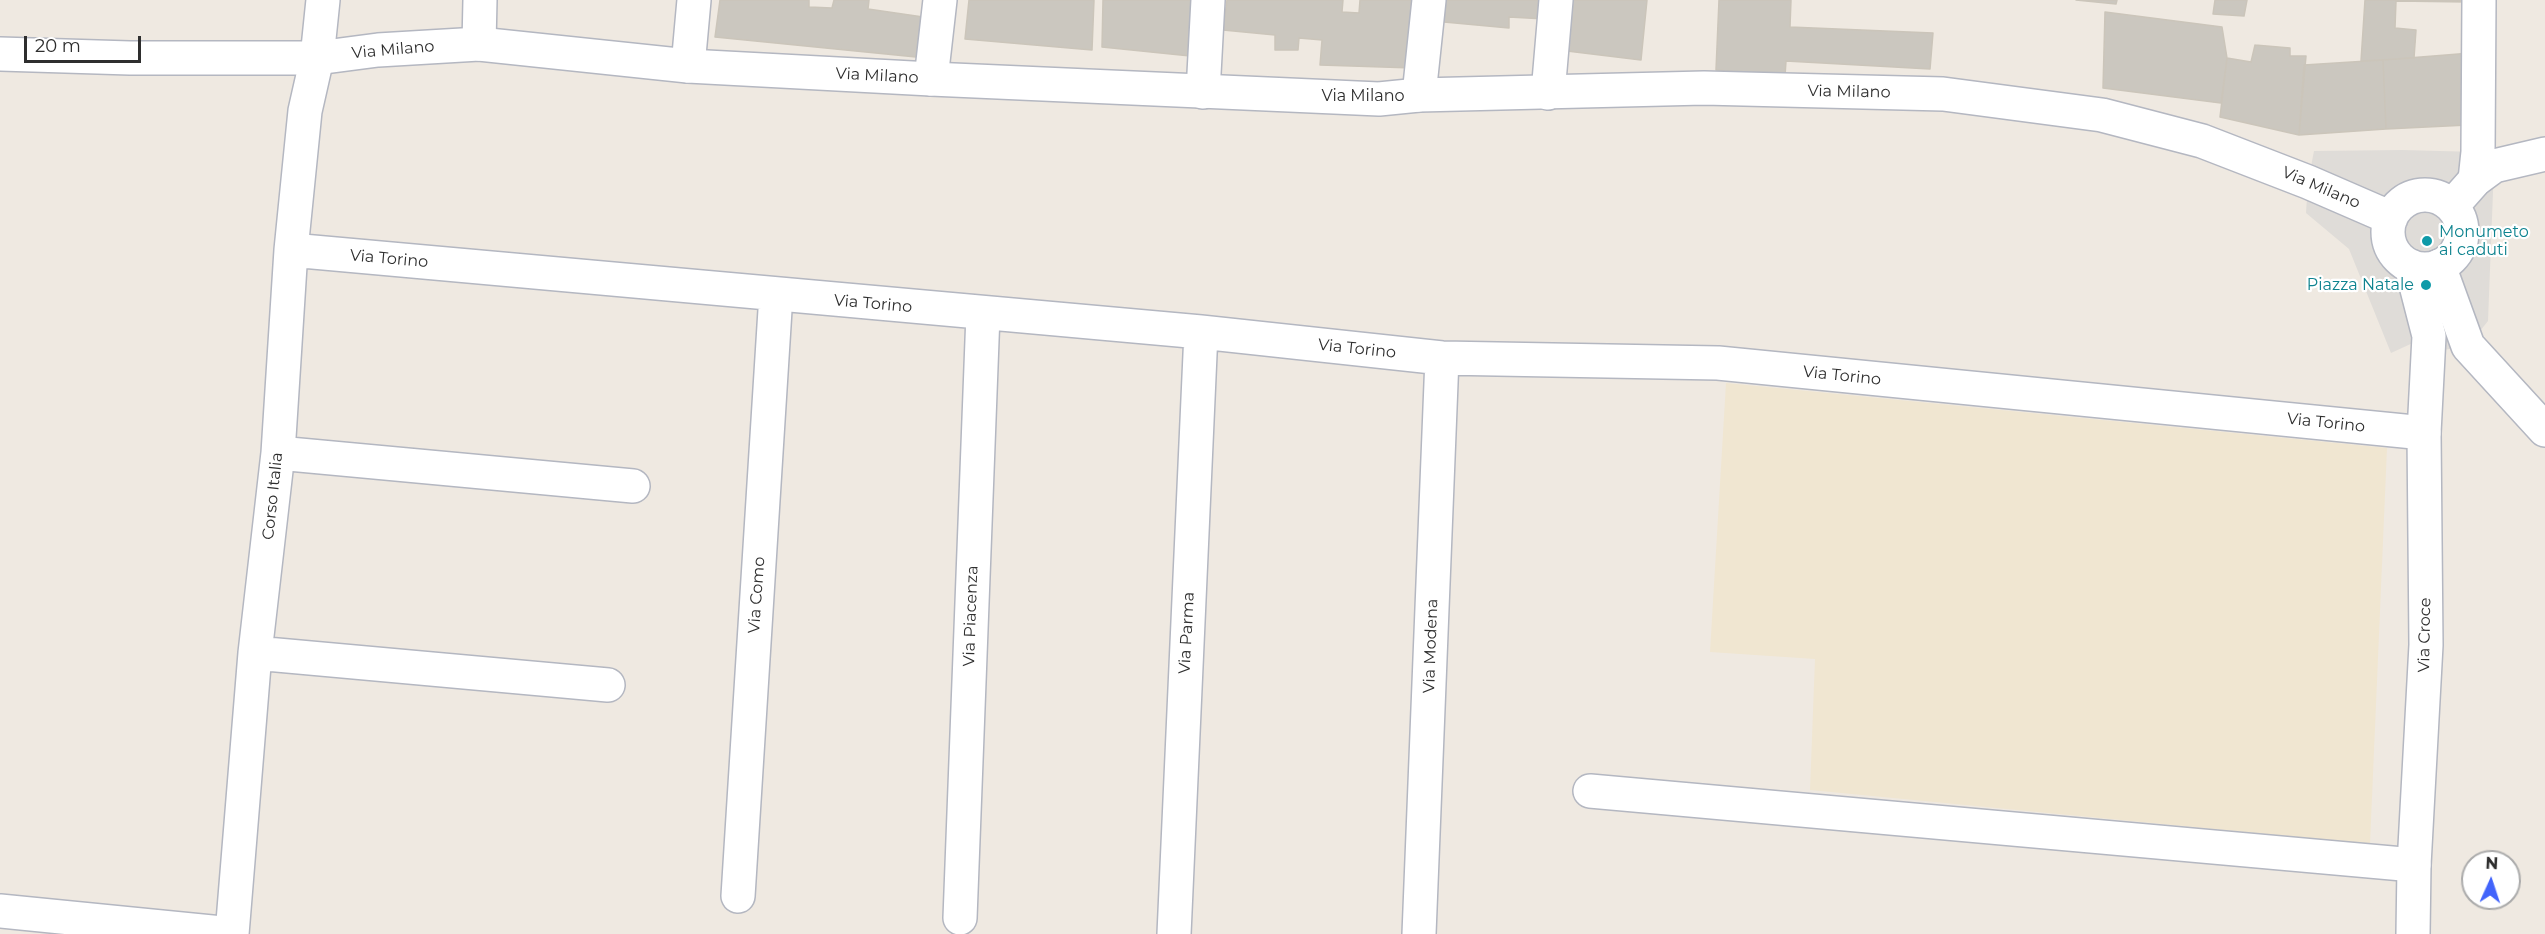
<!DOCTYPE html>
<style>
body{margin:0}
#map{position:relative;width:2545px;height:934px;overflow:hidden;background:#efe9e1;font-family:Montserrat,sans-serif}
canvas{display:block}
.north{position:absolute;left:2461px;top:850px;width:60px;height:60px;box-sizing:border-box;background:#fff;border:2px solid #ababab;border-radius:50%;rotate:3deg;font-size:16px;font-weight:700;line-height:24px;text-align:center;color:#2e2e2e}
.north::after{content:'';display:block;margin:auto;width:21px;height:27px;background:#4264fb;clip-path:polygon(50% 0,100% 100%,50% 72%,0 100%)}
.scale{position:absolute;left:24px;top:36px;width:117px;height:27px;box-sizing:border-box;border:3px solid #2e2e2e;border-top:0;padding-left:8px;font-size:18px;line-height:21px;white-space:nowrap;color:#2e2e2e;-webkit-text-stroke:4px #fff;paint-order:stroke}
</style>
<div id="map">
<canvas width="2545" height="934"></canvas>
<div class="north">N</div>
<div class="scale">20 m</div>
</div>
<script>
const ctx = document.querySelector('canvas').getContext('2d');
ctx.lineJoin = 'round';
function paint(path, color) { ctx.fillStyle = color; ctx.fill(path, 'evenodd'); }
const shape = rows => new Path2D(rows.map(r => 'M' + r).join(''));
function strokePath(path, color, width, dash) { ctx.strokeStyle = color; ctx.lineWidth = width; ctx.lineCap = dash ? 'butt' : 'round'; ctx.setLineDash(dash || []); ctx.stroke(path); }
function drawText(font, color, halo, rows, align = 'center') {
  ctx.font = font + ' Montserrat,sans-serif'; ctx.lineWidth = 4.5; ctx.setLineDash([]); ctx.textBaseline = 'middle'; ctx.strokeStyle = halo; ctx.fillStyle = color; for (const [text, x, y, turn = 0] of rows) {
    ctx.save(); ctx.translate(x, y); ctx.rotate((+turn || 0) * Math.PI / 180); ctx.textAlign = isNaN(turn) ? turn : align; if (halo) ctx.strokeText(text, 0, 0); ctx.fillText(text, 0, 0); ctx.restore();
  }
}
paint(shape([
 [1726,383,2387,448,2370,844,1810,790,1815,659,1710,652]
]), '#f0e6d1');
paint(shape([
 [2402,150,2478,152,2494,166,2488,321,2468,346,2419,354,2428,336,2391,353,2349,249,2306,213,2308,182,2314,151]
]), '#dfdcd8');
const building = shape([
 [720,0,809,0,809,7,832,8,834,0,869,0,868,9,930,18,926,58,715,37,720,0],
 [969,0,1094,0,1092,50,965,39,969,0],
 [1103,0,1200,0,1200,57,1102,47,1103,0],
 [1227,0,1343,0,1342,12,1359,13,1360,0,1416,0,1413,68,1320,65,1322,40,1299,38,1298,50,1275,50,1275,35,1223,30,1227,0],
 [1446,0,1546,0,1545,19,1509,17,1509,28,1444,22,1446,0],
 [1570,0,1647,0,1641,60,1567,51,1570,0],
 [1719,0,1791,0,1790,27,1933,33,1930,69,1786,61,1785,76,1716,70,1719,0],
 [2076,0,2117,0,2116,4,2076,0],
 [2215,0,2247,0,2244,16,2213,14,2215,0],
 [2365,0,2467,0,2467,2,2396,1,2395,28,2416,30,2414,58,2361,61,2365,0],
 [2105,12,2222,27,2227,58,2221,103,2103,88,2105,12],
 [2255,45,2290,48,2290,56,2306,56,2299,135,2220,117,2227,58,2251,62,2255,45],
 [2471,53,2468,125,2386,129,2383,60,2471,53],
 [2383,60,2386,129,2299,135,2304,65,2383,60]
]);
paint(building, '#cbc7bf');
strokePath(building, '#cbc5ba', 1.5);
const minor = shape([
 [479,44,480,0],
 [688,66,694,0],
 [931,79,940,0],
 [1203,92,1208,0],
 [1548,93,1556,0],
 [1419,95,1429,0],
 [2475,180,2478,152,2479,0],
 [291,250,1201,332,1442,358,1718,363,2424,433],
 [2439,266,2468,346,2545,430],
 [278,453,633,486],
 [255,653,608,685],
 [1590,791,2414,865],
 [738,896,776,294],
 [0,911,232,934],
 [960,918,983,314],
 [232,934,255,653,278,453,291,250,305,111,317,58,323,0],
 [1174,934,1201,332],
 [1419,934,1442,358]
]);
const tertiary = shape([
 [0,54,130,58,317,58,378,50,479,44,688,66,931,79,1379,99,1419,95,1704,88,1943,94,2102,115,2202,141,2308,182,2391,218],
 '2388 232a37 37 0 1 1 74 0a37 37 0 1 1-74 0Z',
 [2452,206,2475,180,2494,166,2545,154],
 [2411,266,2429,336,2424,433,2426,645,2414,865,2413,934]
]);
strokePath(minor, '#b4b7c1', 36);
strokePath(tertiary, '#b4b7c1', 36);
strokePath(minor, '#fff', 33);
strokePath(tertiary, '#fff', 33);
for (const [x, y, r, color] of [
 [2427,241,6,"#0f9aa8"],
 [2426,285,6,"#0f9aa8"]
]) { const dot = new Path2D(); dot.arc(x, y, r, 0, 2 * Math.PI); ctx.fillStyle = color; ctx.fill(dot); strokePath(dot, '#fff', 2); }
drawText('16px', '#2e2e2e', '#fff', [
 ["Via Milano",393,50,-5],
 ["Via Milano",877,76,3],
 ["Via Milano",1849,92,1],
 ["Via Milano",1363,96],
 ["Via Milano",2321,188,23],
 ["Via Torino",389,259,5],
 ["Via Torino",873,304,5],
 ["Via Torino",1357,349,6],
 ["Via Torino",1842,376,6],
 ["Via Torino",2326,423,6],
 ["Corso Italia",273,496,-84],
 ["Via Como",757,595,-86],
 ["Via Piacenza",971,616,-88],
 ["Via Parma",1187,633,-87],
 ["Via Croce",2425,635,-89],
 ["Via Modena",1431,646,-88]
]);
drawText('16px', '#0d838f', '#fff', [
 ["Monumeto",2439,232],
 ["ai caduti",2439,250],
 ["Piazza Natale",2414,285,"right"]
], 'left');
</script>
